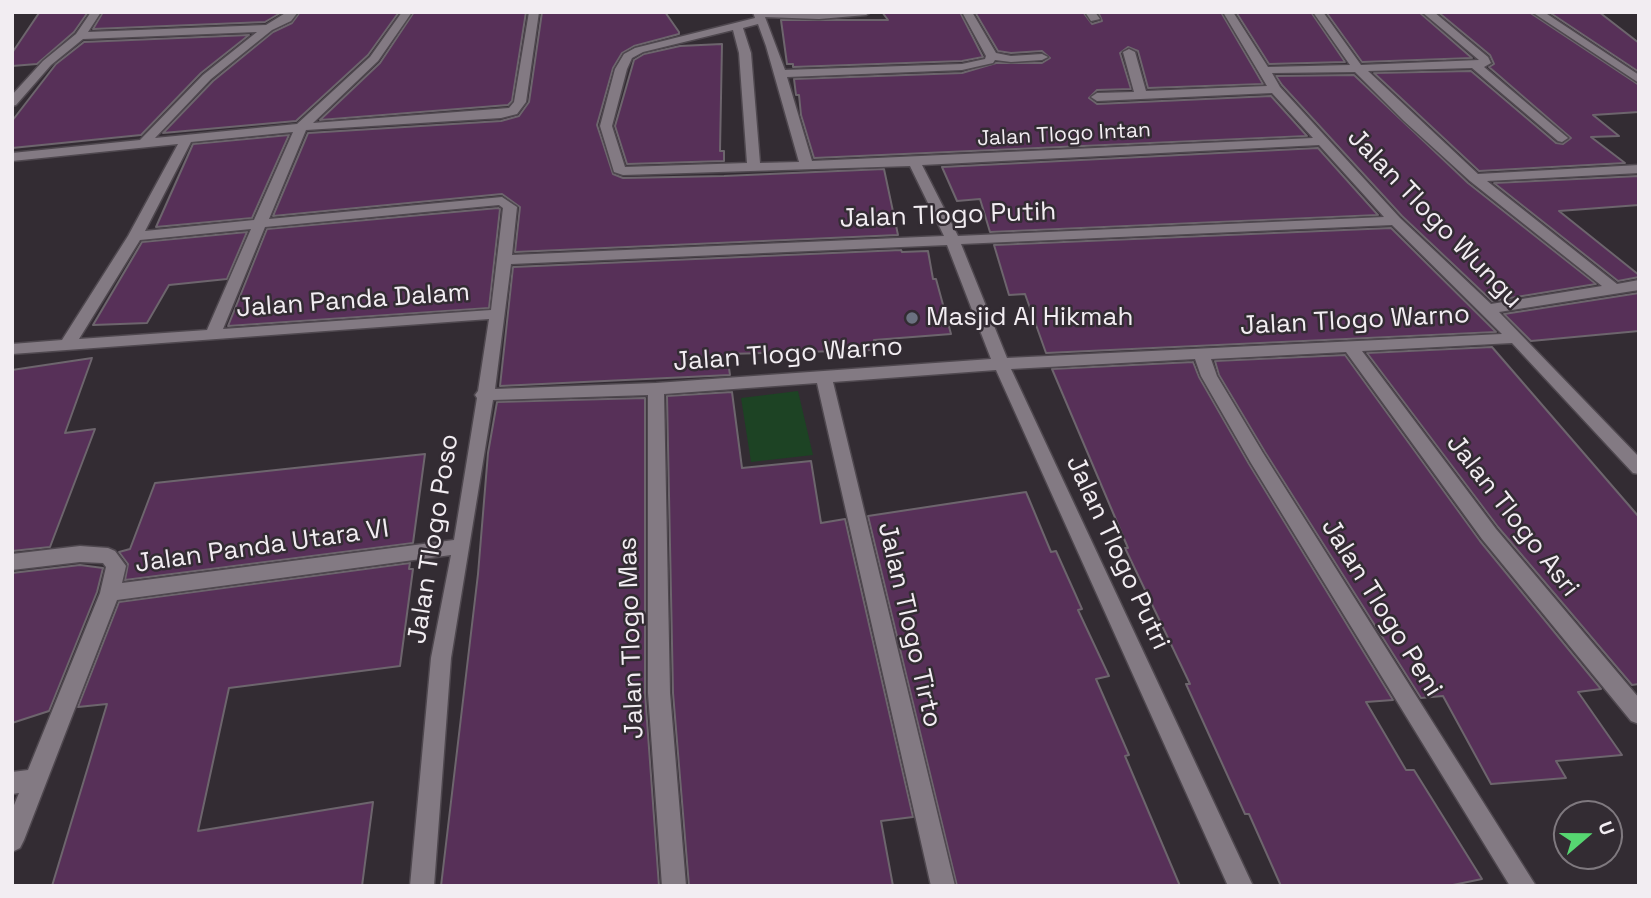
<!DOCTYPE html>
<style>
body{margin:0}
#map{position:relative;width:1651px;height:898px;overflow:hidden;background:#332c33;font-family:"Space Grotesk",sans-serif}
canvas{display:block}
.frame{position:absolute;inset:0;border:14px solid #f2edf2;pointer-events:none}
.north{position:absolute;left:1553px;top:800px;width:70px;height:70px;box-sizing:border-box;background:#332c33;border:2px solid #7f797f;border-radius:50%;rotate:70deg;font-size:19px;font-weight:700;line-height:28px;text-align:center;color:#f2edf2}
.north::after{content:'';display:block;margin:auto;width:24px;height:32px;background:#56d671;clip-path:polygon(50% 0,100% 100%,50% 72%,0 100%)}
</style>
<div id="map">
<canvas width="1651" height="898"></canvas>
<div class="frame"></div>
<div class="north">U</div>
</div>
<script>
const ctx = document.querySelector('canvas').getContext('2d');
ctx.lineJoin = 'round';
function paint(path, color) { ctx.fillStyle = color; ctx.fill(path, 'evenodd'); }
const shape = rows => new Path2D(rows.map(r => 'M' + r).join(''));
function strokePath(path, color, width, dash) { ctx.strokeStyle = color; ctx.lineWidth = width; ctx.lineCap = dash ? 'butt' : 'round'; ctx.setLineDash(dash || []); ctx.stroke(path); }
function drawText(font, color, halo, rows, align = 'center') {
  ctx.font = font + ' "Space Grotesk",sans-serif'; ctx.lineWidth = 5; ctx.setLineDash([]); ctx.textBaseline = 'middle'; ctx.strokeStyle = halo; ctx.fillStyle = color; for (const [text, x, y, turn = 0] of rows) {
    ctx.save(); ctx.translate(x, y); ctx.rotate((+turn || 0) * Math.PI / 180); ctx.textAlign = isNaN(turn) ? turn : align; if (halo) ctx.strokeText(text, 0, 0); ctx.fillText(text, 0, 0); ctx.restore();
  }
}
paint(shape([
 [798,391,813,455,751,462,741,398]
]), '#1d4324');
const building = shape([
 [69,12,88,12,74,32,37,64,12,66,12,53,39,13,69,12],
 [103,12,282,12,265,22,93,29,103,12],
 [300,12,399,12,368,55,296,121,163,133,213,81,273,32,292,23,300,12],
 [414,12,526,12,512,101,508,105,320,120,380,63,414,12],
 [542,12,665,12,679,32,679,34,634,46,622,53,613,68,597,125,613,174,623,178,724,176,884,169,898,235,515,252,520,207,502,194,273,216,308,133,501,121,519,116,529,102,542,12],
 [882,12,960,12,983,57,962,61,793,67,793,64,787,64,781,20,888,20,882,12],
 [975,12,1083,12,1092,24,1102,21,1098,12,1221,12,1263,84,1148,88,1138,51,1128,47,1120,53,1131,89,1097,90,1089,98,1097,104,1271,96,1307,136,814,158,801,115,799,95,796,95,794,79,962,73,996,63,1042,63,1050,58,1042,51,1011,53,998,51,975,12],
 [1236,12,1311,12,1345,62,1269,64,1236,12],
 [1326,12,1419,12,1472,58,1362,62,1326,12],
 [1438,12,1529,12,1639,85,1639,112,1593,115,1619,136,1591,137,1625,163,1479,171,1374,73,1471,71,1556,143,1563,144,1571,138,1489,67,1494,64,1490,55,1438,12],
 [1549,12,1599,12,1639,43,1639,72,1549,12],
 [249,35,201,73,141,135,12,148,12,121,56,64,84,42,249,35],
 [722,44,720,151,724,151,724,161,627,164,615,126,634,60,644,54,680,46,722,44],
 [1354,75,1468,183,1596,284,1492,301,1402,216,1282,85,1276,76,1354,75],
 [289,135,252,218,156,227,193,144,289,135],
 [1318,148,1378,215,990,232,980,199,957,201,942,167,1318,148],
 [1639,176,1639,205,1559,211,1639,275,1639,277,1618,281,1494,183,1639,176],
 [498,208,500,209,489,308,228,326,267,229,498,208],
 [1391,228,1496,332,1046,353,1025,294,1009,295,994,245,1391,228],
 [247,232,227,279,169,285,147,323,93,325,142,242,247,232],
 [901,250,902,252,928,251,933,279,936,279,951,334,874,340,876,350,727,354,730,375,500,386,513,267,901,250],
 [1639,293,1639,331,1531,341,1504,314,1639,293],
 [1492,347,1639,517,1639,684,1632,685,1498,527,1367,353,1492,347],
 [1345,355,1480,541,1601,689,1578,692,1622,755,1556,761,1566,778,1491,784,1443,696,1421,698,1265,452,1219,375,1215,361,1345,355],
 [92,358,65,433,95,429,50,547,12,551,12,370,92,358],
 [1193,362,1199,377,1249,464,1393,700,1366,702,1406,770,1414,770,1482,879,1448,886,1281,886,1249,814,1245,814,1186,684,1190,684,1125,548,1128,548,1052,369,1193,362],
 [732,392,742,468,811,461,821,523,845,519,913,817,881,821,893,886,689,886,673,693,667,396,732,392],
 [645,398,645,693,659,886,441,886,478,574,488,453,497,402,645,398],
 [425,454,413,543,125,580,128,564,119,552,130,549,155,483,425,454],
 [1026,492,1051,552,1056,551,1082,609,1078,610,1109,676,1096,679,1129,755,1125,756,1180,886,957,886,868,516,1026,492],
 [410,563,409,569,413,569,400,666,229,688,198,831,373,802,362,886,52,886,107,704,78,707,119,602,410,563],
 [80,565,103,568,97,592,49,711,12,723,12,573,80,565]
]);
paint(building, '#573058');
strokePath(building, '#6d656d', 2);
const street = shape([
 [91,12,101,12,88,32,266,25,287,12,298,12,291,21,272,30,211,79,155,138,297,124,370,57,402,12,412,12,378,61,313,123,509,108,514,102,529,12,539,12,526,102,517,114,501,118,306,130,269,219,502,197,517,207,512,255,944,236,910,166,623,175,614,172,600,126,615,69,624,54,635,48,755,18,753,12,871,12,866,15,819,19,765,17,785,70,962,64,985,59,986,56,962,12,972,12,996,53,1011,56,1042,54,1048,57,1042,60,1011,62,995,60,993,63,962,70,787,77,812,161,1313,138,1272,93,1097,101,1091,97,1097,93,1134,92,1123,52,1129,49,1135,52,1146,91,1267,86,1223,12,1233,12,1268,67,1350,65,1313,12,1323,12,1361,65,1479,60,1422,12,1434,12,1488,57,1491,63,1484,67,1568,138,1562,142,1558,141,1472,68,1368,71,1478,174,1639,165,1639,173,1487,181,1617,284,1639,280,1639,290,1499,312,1639,457,1639,474,1633,473,1512,343,1362,351,1496,529,1639,698,1639,724,1631,721,1482,539,1346,352,1211,359,1217,376,1263,453,1536,886,1510,886,1251,463,1201,376,1195,359,1011,369,1253,886,1228,886,996,370,833,382,955,886,931,886,817,383,664,394,670,693,686,886,662,886,648,693,648,395,493,400,451,658,434,886,410,886,431,658,451,555,117,600,24,840,20,848,12,852,12,810,19,793,12,794,12,772,28,770,100,593,106,567,103,563,80,562,12,570,12,554,80,546,108,548,115,551,126,566,122,583,454,540,477,398,475,395,478,391,489,319,12,354,12,344,62,340,128,236,178,144,12,161,12,153,140,140,203,75,257,32,83,39,51,65,16,105,12,106,12,95,43,61,76,34,91,12],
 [758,24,766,46,799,162,760,163,751,53,743,28,758,24],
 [733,30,739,53,747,163,625,167,612,126,627,69,632,58,643,52,733,30],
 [1355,72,1404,121,1470,181,1602,286,1491,304,1400,218,1280,87,1272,73,1355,72],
 [293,132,254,220,145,231,191,142,293,132],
 [1319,145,1384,217,958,236,922,165,1319,145],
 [499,205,503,208,491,310,223,329,265,227,499,205],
 [1392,225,1502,334,1007,358,961,244,1392,225],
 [251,229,207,330,79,339,140,240,251,229],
 [947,245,991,359,656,383,495,389,511,264,947,245],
 [1085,12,1095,12,1100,19,1091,21,1085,12],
 [1532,12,1544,12,1639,75,1639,83,1532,12]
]);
strokePath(street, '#4f484f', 3);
paint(street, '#837a83');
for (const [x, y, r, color] of [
 [912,318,7,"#6b7280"]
]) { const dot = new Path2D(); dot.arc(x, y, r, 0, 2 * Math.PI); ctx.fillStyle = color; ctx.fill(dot); strokePath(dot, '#332c33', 2.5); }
drawText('21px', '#f2edf2', '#332c33', [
 ["Jalan Tlogo Intan",1064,135,-3]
]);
drawText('26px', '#f2edf2', '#332c33', [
 ["Jalan Tlogo Putih",948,216,-2],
 ["Jalan Tlogo Wungu",1434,219,46],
 ["Jalan Panda Dalam",353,301,-4],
 ["Jalan Tlogo Warno",1355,321,-3],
 ["Jalan Tlogo Warno",788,355,-4],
 ["Jalan Tlogo Asri",1512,516,52],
 ["Jalan Tlogo Poso",434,539,-81],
 ["Jalan Panda Utara VI",262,547,-8],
 ["Jalan Tlogo Putri",1117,553,65],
 ["Jalan Tlogo Peni",1381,608,58],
 ["Jalan Tlogo Tirto",909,625,77],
 ["Jalan Tlogo Mas",632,638,-92]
]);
drawText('26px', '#f2edf2', '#332c33', [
 ["Masjid Al Hikmah",926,318]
], 'left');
</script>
